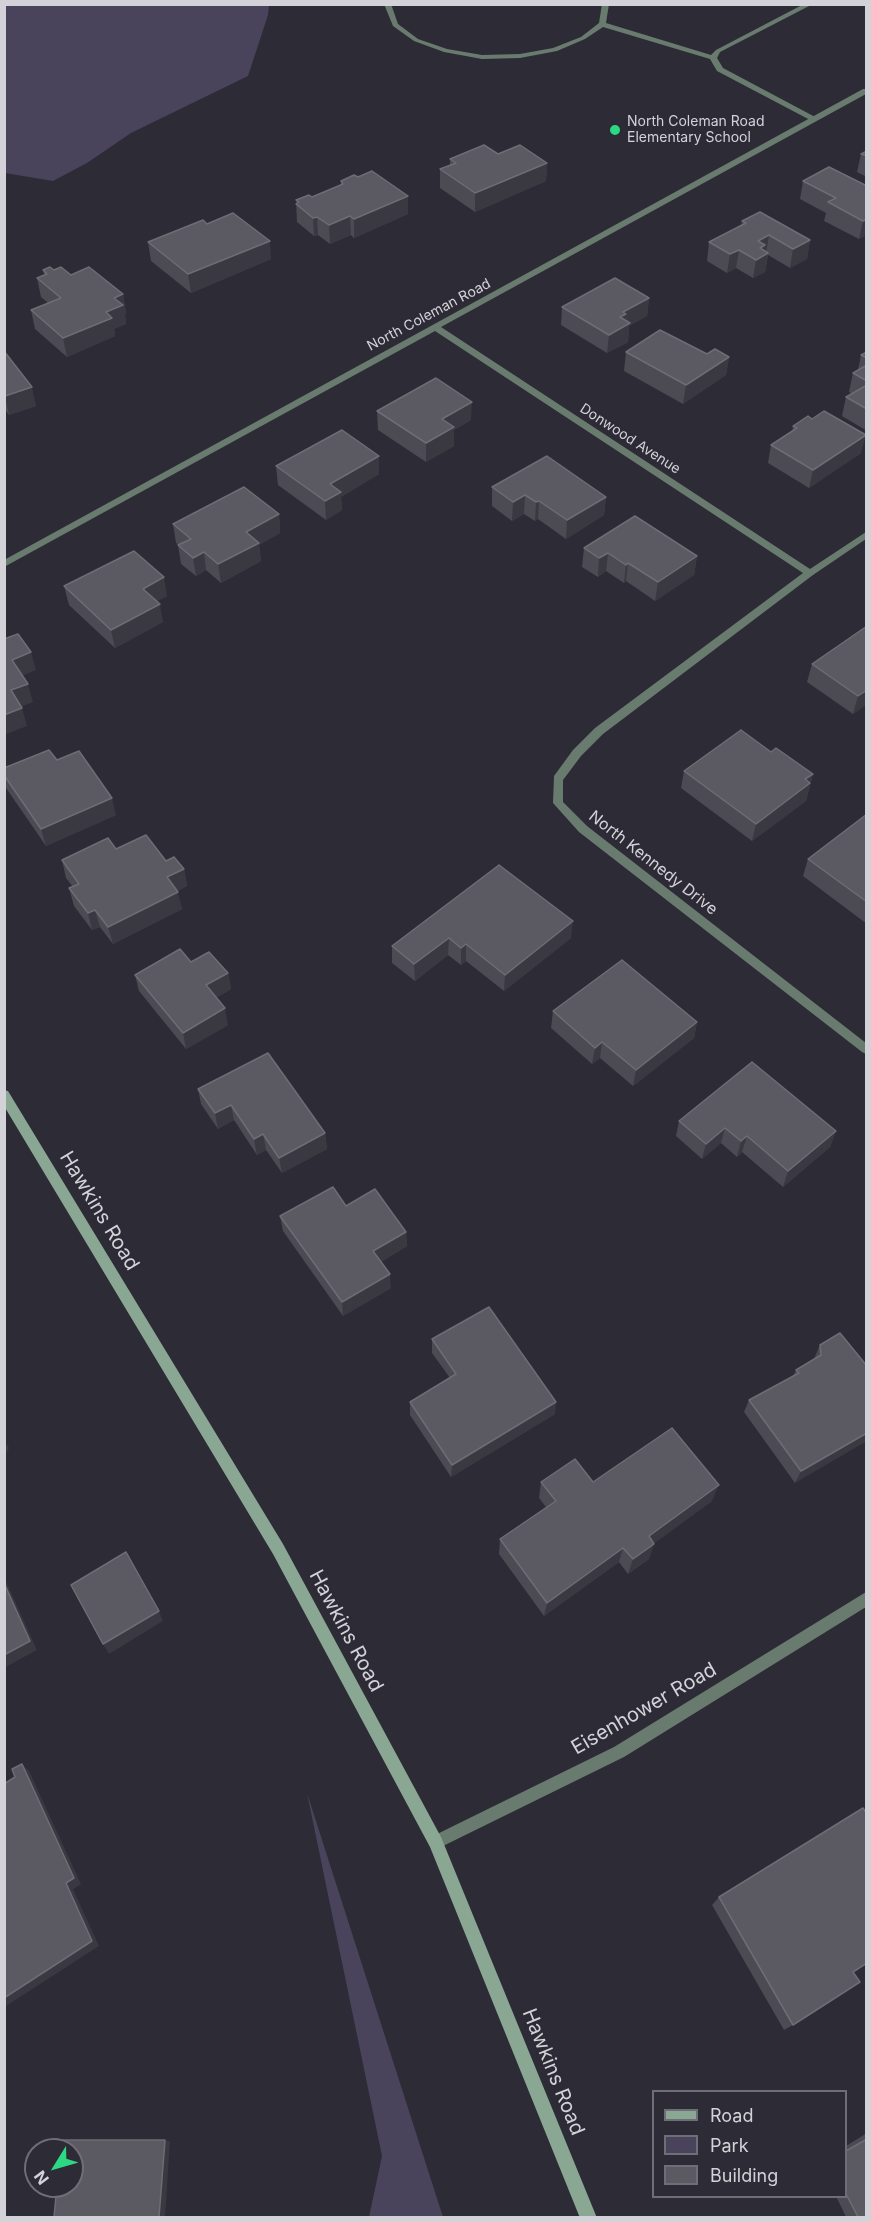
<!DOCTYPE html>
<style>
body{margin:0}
#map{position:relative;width:871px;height:2222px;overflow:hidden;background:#2d2b35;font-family:Inter,sans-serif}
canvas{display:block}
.frame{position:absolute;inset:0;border:6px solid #d3d2d8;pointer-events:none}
.legend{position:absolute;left:652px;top:2090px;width:195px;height:108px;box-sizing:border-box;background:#2d2b35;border:2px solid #6f6e76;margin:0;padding:8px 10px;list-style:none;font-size:18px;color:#d3d2d8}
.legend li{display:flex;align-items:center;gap:12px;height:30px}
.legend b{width:30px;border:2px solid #6f6e76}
.north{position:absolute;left:24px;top:2138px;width:60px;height:60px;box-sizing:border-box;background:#2d2b35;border:2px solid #6f6e76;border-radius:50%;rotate:233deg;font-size:16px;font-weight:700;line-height:24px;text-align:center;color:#d3d2d8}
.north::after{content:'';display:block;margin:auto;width:21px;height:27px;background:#2dd884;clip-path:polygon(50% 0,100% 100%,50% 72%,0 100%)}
</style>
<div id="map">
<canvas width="871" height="2222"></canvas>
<div class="frame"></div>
<ul class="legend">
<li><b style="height:8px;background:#89a793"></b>Road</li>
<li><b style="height:16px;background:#49435b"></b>Park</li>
<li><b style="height:16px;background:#5b5961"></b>Building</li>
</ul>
<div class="north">N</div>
</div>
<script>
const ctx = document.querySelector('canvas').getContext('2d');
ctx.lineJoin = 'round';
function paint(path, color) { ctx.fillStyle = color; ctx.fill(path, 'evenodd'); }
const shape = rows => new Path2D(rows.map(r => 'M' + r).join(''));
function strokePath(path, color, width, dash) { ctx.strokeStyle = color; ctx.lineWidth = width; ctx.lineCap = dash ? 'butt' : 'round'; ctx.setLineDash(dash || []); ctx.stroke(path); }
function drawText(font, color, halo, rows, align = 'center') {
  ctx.font = font + ' Inter,sans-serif'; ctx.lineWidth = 4.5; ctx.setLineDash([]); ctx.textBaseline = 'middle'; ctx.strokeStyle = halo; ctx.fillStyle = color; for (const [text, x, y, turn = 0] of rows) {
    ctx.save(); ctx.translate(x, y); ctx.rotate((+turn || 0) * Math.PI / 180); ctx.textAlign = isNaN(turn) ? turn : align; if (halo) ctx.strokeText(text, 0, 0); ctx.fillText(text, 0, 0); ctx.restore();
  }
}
paint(shape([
 [4,5,5,4,269,5,268,15,248,76,131,133,87,163,53,181,5,173],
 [307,1793,443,2217,369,2217,382,2156]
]), '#49435b');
paint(shape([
 [384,4,391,4,398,24,418,39,447,49,482,55,520,54,553,48,581,37,599,23,602,4,609,4,606,23,711,55,716,50,804,4,813,4,720,52,717,58,723,68,819,119,812,121,717,71,710,59,603,27,585,39,557,51,520,58,482,59,444,52,414,41,393,26,384,4]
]), '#687b6e');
paint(shape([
 [863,89,866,89,866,94,441,327,810,569,866,532,866,539,813,575,603,734,581,756,563,780,563,802,587,826,866,1043,866,1054,862,1052,579,832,553,803,554,776,573,750,595,728,803,573,435,331,4,567,4,560,863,89],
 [866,1592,866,1607,624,1757,441,1847,436,1850,431,1847,428,1842,431,1837,614,1747,866,1592]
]), '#687b6e');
paint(shape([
 [4,1090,8,1091,283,1544,441,1837,597,2218,580,2218,430,1847,273,1554,4,1106,4,1090]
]), '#89a793');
paint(shape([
 [867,151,867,177,857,172,861,154],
 [498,154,547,163,546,181,475,212,440,188,440,169,450,166,450,159],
 [341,181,408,214,354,238,351,235,330,244,318,235,314,236,297,222,296,200,312,197,341,185],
 [803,181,867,186,867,235,859,239,824,221,826,213,800,199],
 [742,221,810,240,807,259,790,268,768,255,765,272,753,278,736,268,727,273,707,261,709,242,741,226],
 [148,242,271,259,191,293,151,261],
 [43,270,54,270,123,294,126,313,125,314,126,324,114,329,115,336,67,357,35,329,31,310,48,303,41,297,37,278,44,275],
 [649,298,647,316,629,326,628,342,607,353,561,325,562,307],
 [4,351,36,406,9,415,4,408],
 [626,352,707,354,729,357,726,375,683,404,624,371],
 [867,352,867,431,842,416,846,397,852,394,849,392,853,373,858,370,861,355],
 [377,411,471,420,454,430,454,446,426,462,378,430],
 [812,419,861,453,809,488,768,463,771,445,792,432,793,426],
 [379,456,379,474,341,497,342,510,326,520,278,485,276,466],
 [492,487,606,497,604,515,566,539,538,519,535,521,524,514,512,521,492,506],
 [279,514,280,533,259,545,261,561,221,583,206,570,196,576,181,564,178,545,179,545,176,543,173,524],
 [584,548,697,556,694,575,655,601,626,581,624,583,606,571,598,577,582,567],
 [64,586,167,596,157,601,163,622,115,648,69,605],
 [867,626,867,704,853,714,807,682,812,664],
 [771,752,813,774,806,801,752,841,681,788,684,771],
 [57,760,116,815,46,846,6,788,4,781,4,768],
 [867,814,867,924,803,876,808,859],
 [116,849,166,861,184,869,187,886,177,891,182,909,113,944,100,927,92,930,74,906,69,888,73,887,66,878,62,860],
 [499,865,571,938,504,991,466,961,461,965,448,955,415,981,392,963,392,946],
 [191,962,228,973,231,989,216,998,228,1025,186,1049,139,991,135,975],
 [553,1011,697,1022,694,1038,633,1086,600,1058,592,1064,551,1028],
 [198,1089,325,1133,327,1149,282,1173,266,1150,257,1155,234,1120,218,1129,201,1104],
 [679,1121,836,1131,830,1147,783,1187,742,1152,737,1157,721,1143,702,1159,676,1136],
 [280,1216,406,1232,407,1246,381,1262,391,1288,343,1316,283,1231],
 [432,1339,555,1414,451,1477,410,1415,410,1402,450,1378,432,1353],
 [820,1345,867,1366,795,1483,744,1412,749,1400,793,1376,796,1370,814,1359],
 [541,1482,593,1482,712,1501,654,1543,649,1559,628,1574,619,1562,544,1616,499,1554,500,1539,546,1507,539,1498],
 [719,1897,853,1972,793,2025,784,2030,712,1905],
 [867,2133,867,2217,846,2217,836,2196,846,2196,846,2146]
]), '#4c4a53');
paint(shape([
 [547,163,546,181,475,212,475,193],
 [408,196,408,214,354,238,354,219],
 [350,216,351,235,330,244,329,225],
 [317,217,318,235,314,236,313,218],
 [867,219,867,235,859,239,863,221],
 [769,235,766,254,768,253,765,272,753,278,756,260,758,258,755,260,758,241],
 [810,240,807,259,790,268,793,249],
 [270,241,271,259,191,293,188,274],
 [739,250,736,268,727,273,730,254],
 [123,294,126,313,125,314,126,324,114,329,115,336,67,357,63,338,106,312,114,298],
 [649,298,647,316,629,326,628,342,607,353,609,335,623,312],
 [729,357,726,375,683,404,686,385],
 [32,387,36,406,9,415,5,396],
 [472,402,471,420,454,430,454,446,426,462,426,443,442,419],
 [866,435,861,453,809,488,813,470],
 [379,456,379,474,341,497,342,510,326,520,325,501,330,484],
 [525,495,524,514,512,521,513,502],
 [606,497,604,515,566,539,567,520],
 [539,501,538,519,535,521,536,502],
 [279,514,280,533,259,545,261,561,221,583,218,564,246,532],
 [204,552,206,570,196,576,193,558],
 [608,553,606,571,598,577,599,558],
 [697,556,694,575,655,601,658,582],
 [628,563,626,581,624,583,626,565],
 [164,577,167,596,146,607,143,589],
 [160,604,163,622,115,648,111,630],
 [31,652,36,670,17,678,12,660],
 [28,684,33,702,16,709,11,690],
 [867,690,867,704,853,714,858,696],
 [22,708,27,726,4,735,4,715],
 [813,774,806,801,752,841,756,824,805,779],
 [112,798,116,815,46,846,41,829],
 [184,869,187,886,171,894,167,877],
 [178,892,182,909,113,944,108,927],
 [95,910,100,927,92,930,88,913],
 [573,921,571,938,504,991,505,975],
 [449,938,448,955,415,981,414,964],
 [466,944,466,961,461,965,461,948],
 [228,973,231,989,209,1002,206,985],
 [225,1008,228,1025,186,1049,183,1033],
 [697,1022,694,1038,633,1086,636,1070],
 [602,1042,600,1058,592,1064,595,1048],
 [231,1105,234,1120,218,1129,215,1113],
 [725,1128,721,1143,702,1159,706,1144],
 [836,1131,830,1147,783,1187,788,1171],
 [325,1133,327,1149,282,1173,279,1158],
 [263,1134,266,1150,257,1155,254,1139],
 [747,1136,742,1152,737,1157,741,1141],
 [406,1232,407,1246,374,1266,373,1251],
 [390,1274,391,1288,343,1316,342,1302],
 [556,1402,555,1414,451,1477,452,1465],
 [867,1433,867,1441,795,1483,801,1471],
 [4,1440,9,1448,4,1457],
 [719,1485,712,1501,644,1551,649,1536],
 [654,1544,649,1559,628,1574,633,1559],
 [623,1548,619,1562,544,1616,547,1603],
 [4,1577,37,1650,4,1668],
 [159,1611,163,1621,109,1654,103,1644],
 [22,1764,29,1771,81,1884,73,1889,99,1946,6,2006,4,2005,4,1998,66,1883],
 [165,2140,170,2141,165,2217,159,2217]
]), '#3a3841');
const building = shape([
 [484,145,498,154,520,145,547,163,475,193,440,169,456,163,450,159,484,145],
 [867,151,867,156,861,154,867,151],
 [829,167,867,186,867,219,863,221,828,202,836,198,803,181,829,167],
 [372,171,408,196,354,219,350,216,329,225,317,217,313,218,296,204,299,202,296,200,309,195,312,197,343,184,341,181,354,175,358,177,372,171],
 [760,212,810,240,793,249,769,235,758,241,765,245,760,248,768,253,756,260,739,250,730,254,709,242,746,223,742,221,760,212],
 [233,213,270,241,188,274,148,242,203,220,207,224,233,213],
 [50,267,54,270,61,267,71,275,89,267,123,294,114,298,123,305,106,312,112,318,63,338,31,310,61,298,37,278,47,274,43,270,50,267],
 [615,278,649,298,623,312,626,314,620,317,630,323,609,335,562,307,615,278],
 [660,330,707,354,715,349,729,357,686,385,626,352,660,330],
 [4,351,32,387,5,396,4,351],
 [867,352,867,358,861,355,867,352],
 [867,365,867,381,853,373,867,365],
 [436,378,472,402,442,419,454,427,426,443,377,411,436,378],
 [867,385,867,409,846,397,867,385],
 [824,411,866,435,813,470,771,445,797,428,793,426,808,416,812,419,824,411],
 [342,430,379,456,330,484,341,492,325,501,276,466,342,430],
 [547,456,606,497,567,520,539,501,536,502,525,495,513,502,492,487,547,456],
 [244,487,279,514,246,532,259,543,218,564,204,552,193,558,178,545,191,539,173,524,244,487],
 [635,516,697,556,658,582,628,563,626,565,608,553,599,558,584,548,635,516],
 [134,551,164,577,143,589,160,604,111,630,64,586,134,551],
 [867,626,867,690,858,696,812,664,867,626],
 [18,634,31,652,12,660,28,684,11,690,22,708,4,715,4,639,18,634],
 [741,730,771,752,776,748,813,774,805,779,810,783,756,824,684,771,741,730],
 [49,750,57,760,79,751,112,798,41,829,4,775,4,768,49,750],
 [867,814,867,902,808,859,867,814],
 [146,835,166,861,174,857,184,869,167,877,178,892,108,927,95,910,88,913,69,888,79,884,62,860,108,838,116,849,146,835],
 [499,865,573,921,505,975,466,944,461,948,449,938,414,964,392,946,499,865],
 [180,949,191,962,209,952,228,973,206,985,225,1008,183,1033,135,975,180,949],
 [622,960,697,1022,636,1070,602,1042,595,1048,553,1011,622,960],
 [268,1053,325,1133,279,1158,263,1134,254,1139,231,1105,215,1113,198,1089,268,1053],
 [752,1062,836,1131,788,1171,747,1136,741,1141,725,1128,706,1144,679,1121,752,1062],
 [333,1187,346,1206,375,1189,406,1232,373,1251,390,1274,342,1302,280,1216,333,1187],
 [489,1307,556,1402,452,1465,410,1402,456,1374,432,1339,489,1307],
 [840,1333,867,1366,867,1433,801,1471,749,1400,799,1373,796,1370,821,1355,820,1345,840,1333],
 [672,1428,719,1485,649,1536,654,1544,633,1559,623,1548,547,1603,500,1539,556,1501,541,1482,575,1459,593,1482,672,1428],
 [126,1552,159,1611,103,1644,71,1585,126,1552],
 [4,1583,30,1641,4,1655,4,1583],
 [22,1764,74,1878,66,1883,92,1941,4,1998,4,1784,15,1777,12,1769,22,1764],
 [863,1808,867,1814,867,1963,853,1972,860,1982,793,2025,719,1897,863,1808],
 [867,2139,867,2217,858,2217,846,2194,846,2151,867,2139],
 [62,2140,165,2140,159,2217,54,2217,57,2186,72,2186,72,2150,61,2150,62,2140]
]);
paint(building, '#5b5961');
strokePath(building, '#6e6c74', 1.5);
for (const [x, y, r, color] of [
 [615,130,6,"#2dd884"]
]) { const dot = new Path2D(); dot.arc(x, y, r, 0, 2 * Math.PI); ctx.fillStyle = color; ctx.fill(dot); strokePath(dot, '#2d2b35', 2); }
drawText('14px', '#d3d2d8', '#2d2b35', [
 ["North Coleman Road",627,122],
 ["Elementary School",627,138]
], 'left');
drawText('14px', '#d3d2d8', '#2d2b35', [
 ["North Coleman Road",429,315,-28],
 ["Donwood Avenue",630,439,33]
]);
drawText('16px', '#d3d2d8', '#2d2b35', [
 ["North Kennedy Drive",653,863,38]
]);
drawText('20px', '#d3d2d8', '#2d2b35', [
 ["Hawkins Road",99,1211,59],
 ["Hawkins Road",346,1631,62],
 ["Eisenhower Road",644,1709,-30],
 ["Hawkins Road",553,2072,68]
]);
</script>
